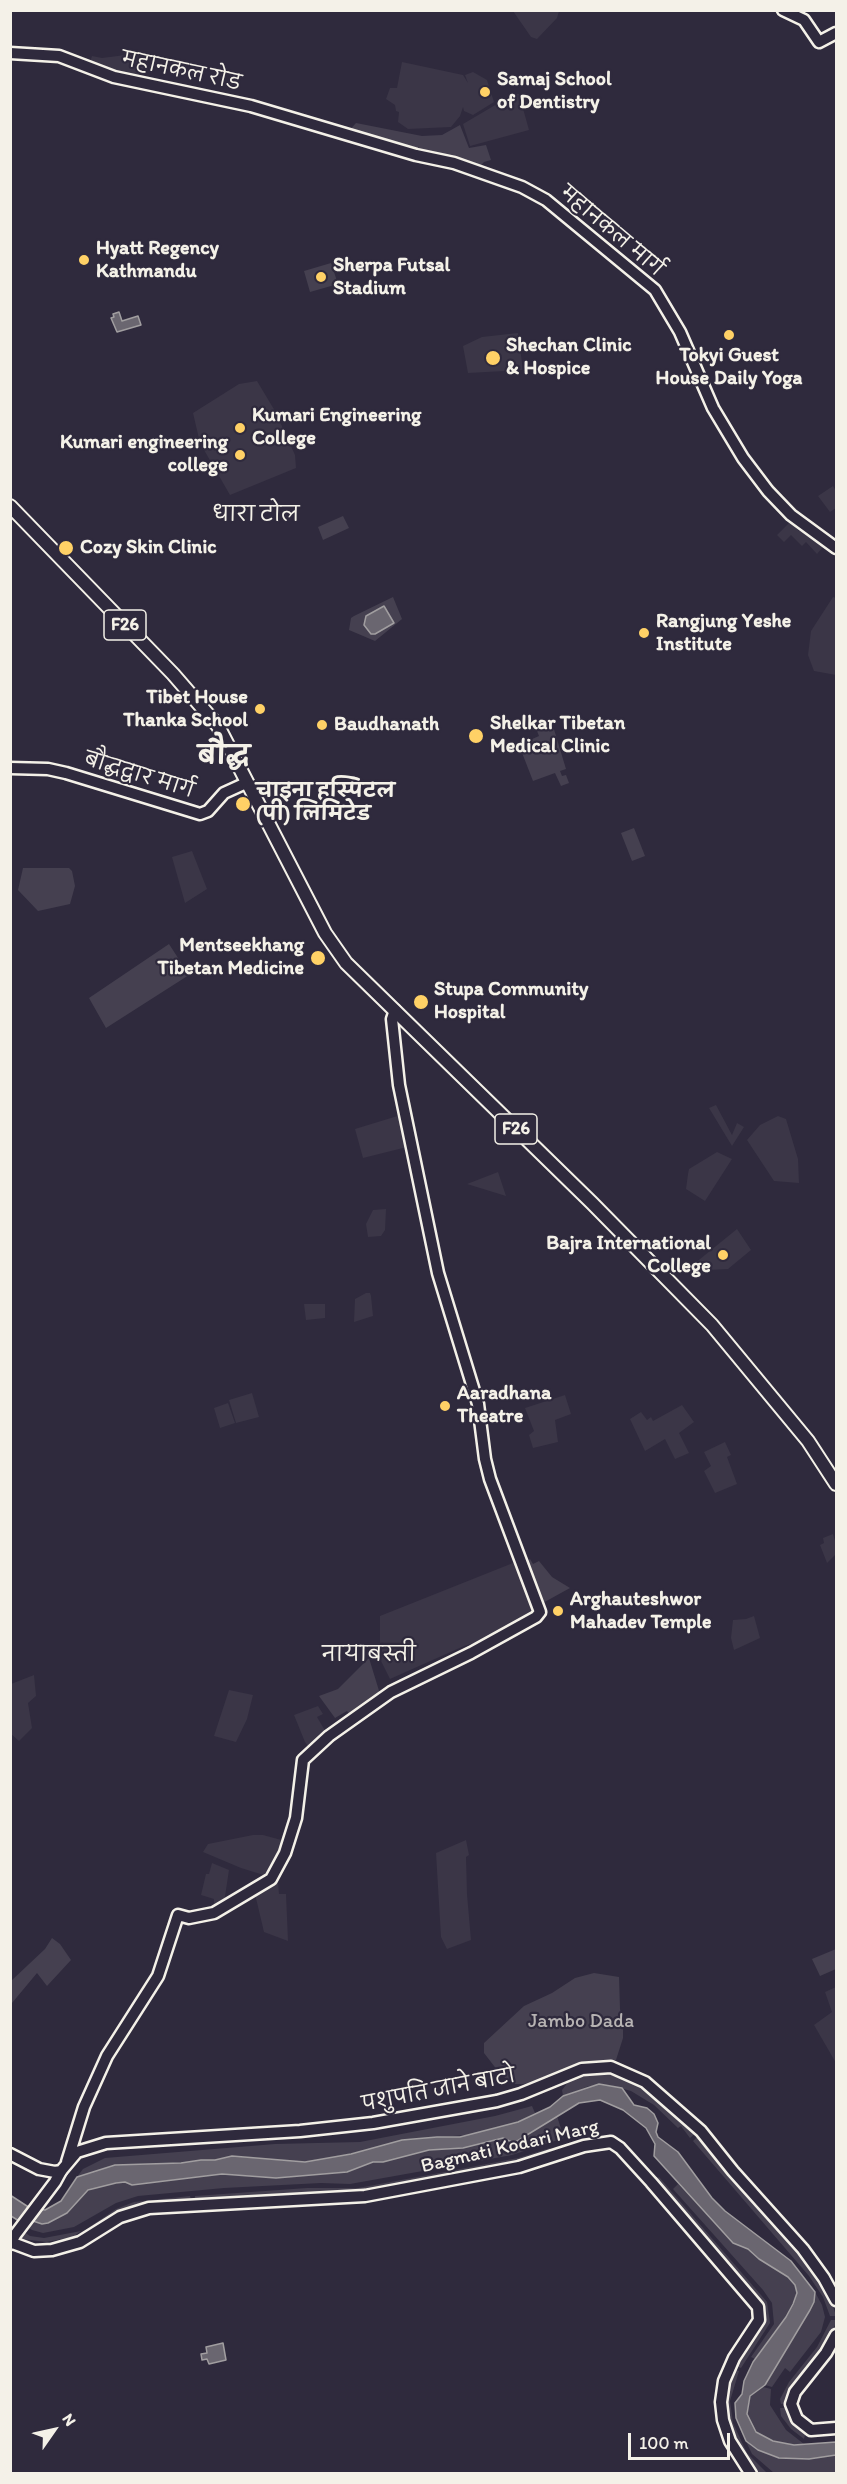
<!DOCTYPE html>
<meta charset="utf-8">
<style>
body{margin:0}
#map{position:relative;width:847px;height:2484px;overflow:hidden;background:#2f2a3d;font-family:Itim,sans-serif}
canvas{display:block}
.frame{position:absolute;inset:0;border:12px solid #f4f1e8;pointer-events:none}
.north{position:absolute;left:24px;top:2400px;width:60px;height:60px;-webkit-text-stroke:4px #2f2a3d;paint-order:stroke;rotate:56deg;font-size:16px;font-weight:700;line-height:24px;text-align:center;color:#f4f1e8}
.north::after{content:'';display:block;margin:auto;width:21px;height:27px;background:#f4f1e8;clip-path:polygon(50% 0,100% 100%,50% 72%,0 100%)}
.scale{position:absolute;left:628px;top:2433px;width:102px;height:27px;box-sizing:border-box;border:3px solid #f4f1e8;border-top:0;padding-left:8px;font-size:18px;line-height:21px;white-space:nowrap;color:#f4f1e8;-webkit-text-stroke:4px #2f2a3d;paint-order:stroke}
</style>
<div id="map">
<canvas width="847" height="2484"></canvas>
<div class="frame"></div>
<div class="north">N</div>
<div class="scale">100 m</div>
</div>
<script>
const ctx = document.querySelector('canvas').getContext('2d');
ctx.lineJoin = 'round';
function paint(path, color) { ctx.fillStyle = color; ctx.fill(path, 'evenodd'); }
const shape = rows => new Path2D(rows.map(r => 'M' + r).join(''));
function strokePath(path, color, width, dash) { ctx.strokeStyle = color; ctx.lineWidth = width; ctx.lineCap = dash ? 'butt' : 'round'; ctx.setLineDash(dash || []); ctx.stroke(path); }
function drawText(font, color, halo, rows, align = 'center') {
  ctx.font = font + ' Itim,"Playpen Sans Deva",sans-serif'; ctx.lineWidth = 4.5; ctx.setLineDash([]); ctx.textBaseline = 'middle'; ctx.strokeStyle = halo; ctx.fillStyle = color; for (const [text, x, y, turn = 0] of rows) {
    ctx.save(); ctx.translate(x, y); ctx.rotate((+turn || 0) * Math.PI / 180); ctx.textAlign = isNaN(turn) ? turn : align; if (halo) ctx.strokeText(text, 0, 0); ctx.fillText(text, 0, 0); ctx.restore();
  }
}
paint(shape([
 [513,11,559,11,557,18,537,39,531,37],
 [141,53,148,70,135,76,124,76,122,73,111,72,89,65,92,56,102,58],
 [402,62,463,75,468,83,465,75,473,72,487,80,494,102,473,115,464,111,463,107,460,116,451,127,408,129,398,122,399,112,396,111,395,105,386,99,390,88,397,88],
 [514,94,519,94,529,130,470,146,463,124],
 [518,333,523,370,468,373,463,346,482,337],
 [257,381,275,411,295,455,296,468,230,495,200,443,193,413,239,384],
 [833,486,836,491,836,508,830,512,818,496],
 [790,522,799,531,803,527,823,547,817,554,806,542,802,546,791,535,784,542,777,535],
 [833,597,836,598,836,675,814,671,808,655,811,631],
 [192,851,207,889,185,903,172,857],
 [716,1105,732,1135,737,1123,744,1127,732,1146,709,1108],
 [404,1114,411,1146,363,1158,355,1129],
 [778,1116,786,1119,798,1159,799,1183,774,1181,747,1140,760,1125],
 [717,1152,732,1159,705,1201,686,1189,688,1174,689,1169],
 [498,1172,506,1196,467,1184],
 [386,1209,385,1230,381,1236,368,1237,366,1224,373,1210],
 [737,1229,751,1250,728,1269,707,1270,700,1279,689,1268],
 [366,1293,370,1293,371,1296,373,1316,354,1322,355,1299],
 [304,1304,325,1304,325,1318,306,1320],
 [252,1393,259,1417,236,1423,229,1400],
 [565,1395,571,1414,555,1420,558,1442,533,1448,529,1435,534,1431,525,1408],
 [228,1403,235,1423,220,1428,214,1408],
 [682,1405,694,1422,679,1433,689,1453,675,1459,665,1439,645,1451,630,1419,641,1412,647,1420,651,1417,653,1421],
 [725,1442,731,1455,727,1457,737,1484,715,1493,704,1471,711,1466,704,1452],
 [833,1534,836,1544,836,1554,827,1563,820,1545,824,1543,823,1538],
 [518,1561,538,1612,484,1640,464,1646,390,1679,380,1659,380,1616],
 [754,1616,760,1638,734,1650,731,1638,733,1620,746,1619],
 [34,1675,36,1696,28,1703,32,1728,19,1741,11,1734,11,1684],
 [229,1690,253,1695,247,1719,236,1742,214,1736],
 [318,1706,323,1714,317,1717,327,1734,311,1750,305,1742,294,1715],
 [253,1835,263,1835,285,1841,270,1877,241,1868,203,1852,208,1844],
 [466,1840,469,1855,466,1857,467,1894,471,1940,447,1949,441,1937,436,1853],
 [212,1863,229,1870,224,1903,214,1908,214,1899,201,1895,206,1874,209,1874],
 [278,1882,279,1894,286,1894,288,1941,264,1932,255,1894],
 [836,1987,836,2063,814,2025,832,2012,825,1992]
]), '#3b3647');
paint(shape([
 [356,123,422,136,442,135,460,125,469,148,486,145,491,160,484,162,477,170,346,134],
 [331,263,338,284,310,292,304,271],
 [343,516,349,528,323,540,318,527],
 [393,597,402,619,375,641,349,630,351,618,354,616],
 [553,726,566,769,560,771,562,776,566,775,569,783,561,786,555,773,533,781,519,745,539,736,537,731],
 [634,828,645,856,632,861,621,833],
 [23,868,69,868,72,871,75,886,70,904,38,911,18,890],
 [169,944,189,975,106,1028,89,998],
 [530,1559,533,1564,539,1561,552,1577,570,1588,541,1604,524,1562],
 [369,1658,380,1694,352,1718,347,1711,335,1718,319,1696,338,1689],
 [52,1938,60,1944,71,1960,47,1986,37,1973,12,2003,11,1981,45,1949],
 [836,1949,836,1969,820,1976,812,1959],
 [594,1973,619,1977,620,2009,623,2024,623,2038,616,2060,589,2061,536,2082,523,2084,515,2084,501,2075,484,2053,484,2043,524,2006,552,1993,575,1978],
 [598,2071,611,2071,643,2086,697,2132,690,2138,681,2126,678,2128,654,2105,631,2091,609,2085,589,2086,563,2096,562,2090,569,2081],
 [532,2106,535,2113,518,2122,479,2134,402,2140,351,2154,305,2162,232,2156,215,2160,201,2160,181,2163,115,2165,77,2177,83,2169,105,2158,275,2144,360,2142,495,2116],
 [557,2116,564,2138,512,2155,350,2184,321,2183,224,2188,138,2196,116,2203,74,2227,43,2233,32,2230,19,2221,30,2220,42,2224,48,2223,67,2213,84,2193,100,2186,125,2182,132,2185,222,2174,276,2178,347,2172,373,2162,383,2162,429,2150,463,2148,503,2138,511,2141,520,2141],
 [699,2135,805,2259,829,2293,836,2316,830,2316,823,2297,809,2276,693,2141],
 [550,2148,551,2152,519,2162,456,2175,455,2170,518,2158],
 [450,2171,452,2175,357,2192,195,2199,195,2196,307,2188,358,2188],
 [659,2177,767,2302,770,2323,741,2368,736,2366,764,2323,765,2308,656,2180],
 [678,2184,733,2243,748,2249,759,2259,788,2277,795,2285,797,2293,786,2317,755,2359,751,2357,774,2324,772,2303,763,2290,673,2189],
 [190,2196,191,2200,137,2205,107,2217,88,2228,116,2209,134,2202],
 [21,2230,30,2236,44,2238,81,2231,73,2237,46,2242,22,2239,17,2236],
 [815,2292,822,2305,825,2317,821,2332,790,2372,785,2368,772,2387,765,2385,810,2310,814,2302],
 [831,2320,836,2320,836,2323,826,2344,787,2403,781,2404,780,2399,789,2382,817,2347],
 [734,2369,739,2371,730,2401,733,2423,747,2453,767,2473,760,2473,748,2462,732,2433,726,2402,730,2379],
 [763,2387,771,2389,770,2405,786,2430,804,2444,794,2445,773,2441,756,2432,749,2422,747,2414,750,2396],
 [780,2408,787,2408,793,2421,806,2431,804,2439,791,2429,781,2416],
 [739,2427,746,2441,758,2450,779,2458,809,2459,836,2455,836,2473,774,2473,752,2454]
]), '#454050');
const water = shape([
 [119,312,122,321,138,316,141,325,117,332,111,318,114,317,113,314,119,312],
 [384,606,394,623,375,634,371,634,364,625,366,616,384,606],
 [599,2084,622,2088,634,2105,647,2108,654,2114,658,2123,656,2132,658,2137,678,2152,712,2198,725,2211,791,2261,815,2292,814,2302,810,2310,765,2385,750,2396,747,2414,756,2432,773,2441,794,2445,836,2442,836,2455,809,2459,779,2458,758,2450,746,2441,736,2418,735,2403,742,2394,744,2381,753,2362,786,2317,793,2304,797,2293,795,2285,788,2277,759,2259,748,2249,733,2243,654,2156,655,2144,646,2128,623,2110,600,2100,579,2103,514,2143,503,2138,463,2148,429,2150,383,2162,373,2162,347,2172,276,2178,222,2174,132,2185,125,2182,116,2183,88,2190,67,2213,48,2223,42,2224,30,2220,19,2221,11,2216,10,2195,30,2208,45,2210,61,2201,77,2177,115,2165,181,2163,201,2160,215,2160,232,2156,305,2162,351,2154,402,2140,437,2137,460,2137,518,2122,550,2107,563,2096,599,2084],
 [223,2343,226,2360,209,2364,207,2359,202,2360,201,2354,207,2353,206,2347,223,2343]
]);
paint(water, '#6a6670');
strokePath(water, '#a19ea0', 1.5);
const tertiary = shape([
 [10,2244,15,2235,55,2182,61,2171]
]);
const secondary = shape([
 [783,10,804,20,819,42,836,33],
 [10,53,59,56,114,77,251,106,416,155,454,163,522,187,546,200,655,290,680,332,713,408,743,458,768,491,791,515,836,548],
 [10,768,48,769,66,773,200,814,208,811,224,793,246,783],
 [10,2154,39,2169,55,2172,61,2171,77,2152,106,2143,300,2131,373,2123,497,2101,521,2094,582,2069,611,2067,645,2082,701,2131,733,2171,803,2249,824,2278,836,2300],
 [67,2162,84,2107,107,2056,158,1976,178,1915,189,1918,214,1913,271,1879,285,1853,296,1818,303,1760,329,1736,391,1692,471,1653,536,1617,540,1612,490,1479,485,1459,478,1404,438,1273,399,1085,392,1019,395,1010],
 [10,2242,34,2251,52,2250,80,2242,120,2217,149,2208,365,2196,519,2167,584,2146,611,2142,620,2148,651,2182,758,2307,759,2320,734,2358,724,2381,721,2402,723,2420,730,2441,751,2474],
 [836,2335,826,2353,795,2392,791,2404,797,2419,811,2430,836,2428]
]);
const primary = shape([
 [10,506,173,674,218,726,325,933,346,963,592,1203,712,1325,808,1441,836,1484]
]);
strokePath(tertiary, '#f4f1e8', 15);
strokePath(secondary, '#f4f1e8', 15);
strokePath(primary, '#f4f1e8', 16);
strokePath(tertiary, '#2f2a3d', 10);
strokePath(secondary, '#2f2a3d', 10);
strokePath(primary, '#2f2a3d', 12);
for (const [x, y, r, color] of [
 [485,92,6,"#ffd166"],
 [84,260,6,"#ffd166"],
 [321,277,6,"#ffd166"],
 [729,335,6,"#ffd166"],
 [493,358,8,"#ffd166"],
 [240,428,6,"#ffd166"],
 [240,455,6,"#ffd166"],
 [66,548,8,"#ffd166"],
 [644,633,6,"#ffd166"],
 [260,709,6,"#ffd166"],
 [322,725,6,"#ffd166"],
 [476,736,8,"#ffd166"],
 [243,804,8,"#ffd166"],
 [318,958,8,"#ffd166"],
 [421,1002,8,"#ffd166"],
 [723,1255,6,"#ffd166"],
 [445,1406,6,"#ffd166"],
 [558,1611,6,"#ffd166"]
]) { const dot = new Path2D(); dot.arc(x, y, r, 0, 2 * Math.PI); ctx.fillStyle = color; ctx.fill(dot); strokePath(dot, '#2f2a3d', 2); }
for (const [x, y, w] of [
 [125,625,42],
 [516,1129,42]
]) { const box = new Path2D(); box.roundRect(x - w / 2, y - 15, w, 30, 4.5); ctx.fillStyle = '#2f2a3d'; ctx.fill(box); strokePath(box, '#f4f1e8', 1.5); }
drawText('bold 18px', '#f4f1e8', null, [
 ["F26",125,625],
 ["F26",516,1129]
]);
drawText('20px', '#f4f1e8', '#2f2a3d', [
 ["महानकल रोड",181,72,12],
 ["महानकल मार्ग",611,232,40],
 ["बौद्धद्वार मार्ग",139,776,17],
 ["पशुपति जाने बाटो",439,2091,-11],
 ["Bagmati Kodari Marg",510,2147,-13]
]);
drawText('bold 20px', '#f4f1e8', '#2f2a3d', [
 ["Samaj School",497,80],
 ["of Dentistry",497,103],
 ["Hyatt Regency",96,249],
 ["Kathmandu",96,272],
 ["Sherpa Futsal",333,266],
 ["Stadium",333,289],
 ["Shechan Clinic",506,346],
 ["& Hospice",506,369],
 ["Tokyi Guest",729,356,"center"],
 ["House Daily Yoga",729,379,"center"],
 ["Kumari Engineering",252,416],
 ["College",252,439],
 ["Kumari engineering",228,443,"right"],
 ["college",228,466,"right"],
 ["Cozy Skin Clinic",80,548],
 ["Rangjung Yeshe",656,622],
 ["Institute",656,645],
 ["Tibet House",248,698,"right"],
 ["Thanka School",248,721,"right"],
 ["Shelkar Tibetan",490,724],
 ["Medical Clinic",490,747],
 ["Baudhanath",334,725],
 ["चाइना हस्पिटल",256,792],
 ["(पी) लिमिटेड",256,815],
 ["Mentseekhang",304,946,"right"],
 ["Tibetan Medicine",304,969,"right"],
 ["Stupa Community",434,990],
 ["Hospital",434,1013],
 ["Bajra International",711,1244,"right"],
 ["College",711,1267,"right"],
 ["Aaradhana",457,1394],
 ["Theatre",457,1417],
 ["Arghauteshwor",570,1600],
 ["Mahadev Temple",570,1623]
], 'left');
drawText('20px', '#b7b3b3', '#2f2a3d', [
 ["Jambo Dada",581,2022]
]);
drawText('21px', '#f4f1e8', '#2f2a3d', [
 ["धारा टोल",256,516],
 ["नायाबस्ती",369,1656]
]);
drawText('bold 26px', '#f4f1e8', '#2f2a3d', [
 ["बौद्ध",224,757]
]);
</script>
